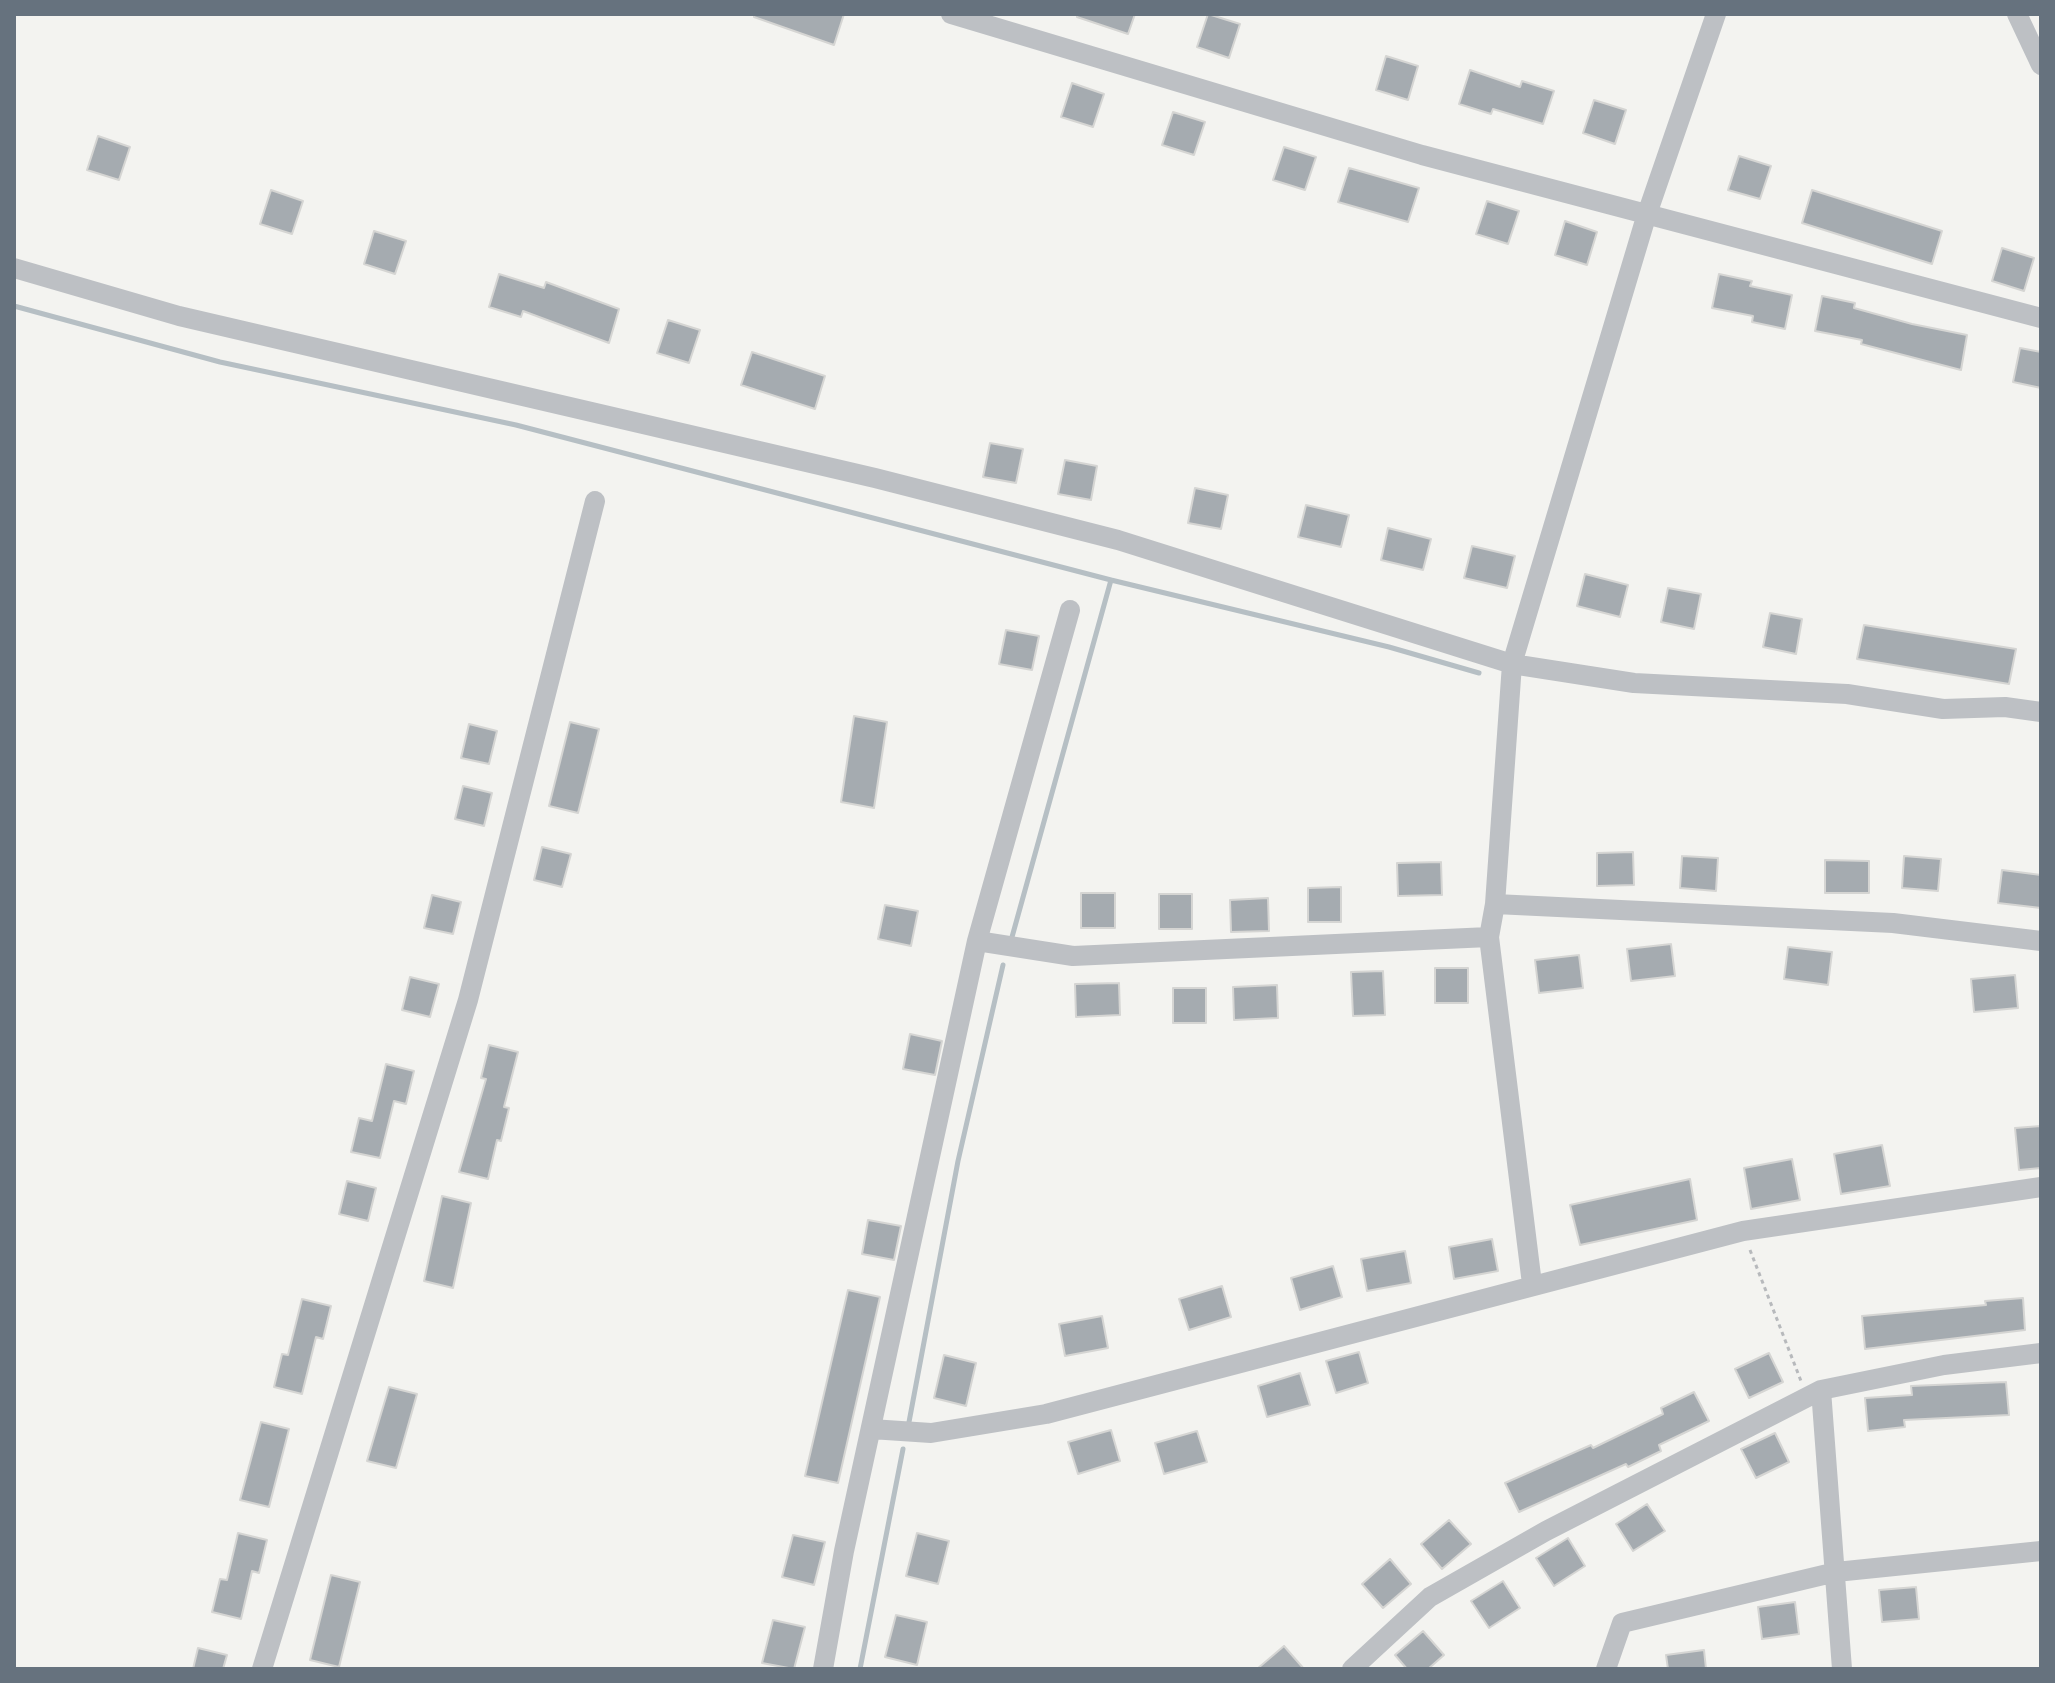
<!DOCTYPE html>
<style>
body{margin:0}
#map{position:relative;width:2055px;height:1683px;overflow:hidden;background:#f3f3f0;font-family:"Roboto Condensed",sans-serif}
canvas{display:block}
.frame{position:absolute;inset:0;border:16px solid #66727e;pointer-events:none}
</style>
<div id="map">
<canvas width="2055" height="1683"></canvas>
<div class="frame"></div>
</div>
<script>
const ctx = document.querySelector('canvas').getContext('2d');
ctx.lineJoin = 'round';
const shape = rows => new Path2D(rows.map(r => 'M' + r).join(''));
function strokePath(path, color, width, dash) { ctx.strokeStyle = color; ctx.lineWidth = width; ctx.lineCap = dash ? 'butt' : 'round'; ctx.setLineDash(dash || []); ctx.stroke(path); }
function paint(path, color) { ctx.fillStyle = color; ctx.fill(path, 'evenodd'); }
strokePath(shape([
 [14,306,220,362,516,425,1111,580,1389,647,1479,673],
 [1012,937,1111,580],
 [909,1422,958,1161,1003,965],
 [860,1669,903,1449]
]), '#b6bfc4', 5);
const building = shape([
 [754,14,844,14,834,45,754,17,754,14],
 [1077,14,1135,14,1128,34,1077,17,1077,14],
 [1208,14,1240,24,1229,58,1197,47,1208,14],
 [1386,56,1418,66,1408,100,1376,90,1386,56],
 [1470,70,1520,87,1522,81,1554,91,1543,124,1493,109,1491,114,1459,104,1470,70],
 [1072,83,1104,94,1093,127,1061,117,1072,83],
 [1594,100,1626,110,1615,144,1583,133,1594,100],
 [1173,112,1205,122,1194,155,1162,145,1173,112],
 [98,136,130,147,119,180,87,170,98,136],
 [1284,147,1316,157,1305,190,1273,180,1284,147],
 [1739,156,1771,166,1760,199,1728,190,1739,156],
 [1349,168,1419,188,1408,222,1338,202,1349,168],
 [271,190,303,201,292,234,260,224,271,190],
 [1812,190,1942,231,1932,264,1802,223,1812,190],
 [1487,201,1519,211,1508,244,1476,234,1487,201],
 [1565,221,1597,232,1587,265,1555,255,1565,221],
 [374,231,406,241,395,274,364,264,374,231],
 [2002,248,2034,258,2024,291,1992,281,2002,248],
 [499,274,544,288,546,282,619,309,609,343,523,311,521,317,489,307,499,274],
 [1719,274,1752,281,1750,286,1792,295,1785,329,1752,322,1753,316,1712,308,1719,274],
 [1822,296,1855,303,1854,308,1912,324,1967,335,1961,370,1861,344,1862,340,1815,331,1822,296],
 [668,320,700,330,689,363,657,353,668,320],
 [2020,348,2041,352,2041,388,2013,382,2020,348],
 [752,352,825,376,815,409,741,385,752,352],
 [990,443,1023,449,1016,483,983,477,990,443],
 [1065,460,1097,466,1091,500,1058,494,1065,460],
 [1195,488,1228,495,1221,529,1188,523,1195,488],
 [1306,505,1349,515,1341,547,1298,537,1306,505],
 [1388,528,1431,539,1423,570,1381,560,1388,528],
 [1472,546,1515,556,1507,588,1464,578,1472,546],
 [1585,574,1628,585,1620,617,1577,606,1585,574],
 [1668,588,1701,594,1694,629,1661,622,1668,588],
 [1770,613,1802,619,1796,654,1763,647,1770,613],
 [1864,625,2016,649,2009,684,1857,659,1864,625],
 [1006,630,1039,636,1032,670,999,664,1006,630],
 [854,716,887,722,874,808,841,802,854,716],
 [570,722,599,729,578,813,549,806,570,722],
 [469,724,497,731,489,764,461,758,469,724],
 [463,786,492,793,484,826,455,819,463,786],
 [542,847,571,854,562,887,534,880,542,847],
 [1633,852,1634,885,1597,886,1597,853,1633,852],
 [1682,856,1718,858,1716,891,1680,888,1682,856],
 [1904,856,1941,859,1938,891,1902,888,1904,856],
 [1825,860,1869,861,1869,893,1825,893,1825,860],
 [1441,862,1442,895,1398,896,1397,863,1441,862],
 [2002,870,2041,875,2041,908,1998,903,2002,870],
 [1341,887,1341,922,1308,922,1308,888,1341,887],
 [1081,893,1115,893,1115,928,1081,928,1081,893],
 [1159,894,1192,894,1192,929,1159,929,1159,894],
 [432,895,461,902,453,934,424,928,432,895],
 [1268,898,1269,931,1231,932,1230,900,1268,898],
 [885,905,918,911,911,946,878,939,885,905],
 [1671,944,1675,976,1631,981,1627,949,1671,944],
 [1788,947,1832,952,1828,985,1784,979,1788,947],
 [1579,955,1583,988,1539,993,1535,960,1579,955],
 [1435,968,1468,968,1468,1003,1435,1003,1435,968],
 [1383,971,1385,1015,1353,1016,1351,972,1383,971],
 [2015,975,2018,1008,1974,1012,1971,979,2015,975],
 [410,977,439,984,430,1017,402,1010,410,977],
 [1119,983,1120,1015,1076,1017,1075,984,1119,983],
 [1277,985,1278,1018,1234,1020,1233,987,1277,985],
 [1173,988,1206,988,1206,1023,1173,1023,1173,988],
 [910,1034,942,1041,935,1075,903,1069,910,1034],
 [489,1045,518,1052,504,1107,509,1108,501,1141,497,1140,488,1179,459,1172,486,1079,481,1078,489,1045],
 [386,1064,414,1071,406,1104,394,1101,380,1158,351,1152,359,1118,372,1121,386,1064],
 [2041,1126,2041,1168,2019,1170,2015,1128,2041,1126],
 [1882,1145,1890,1186,1841,1194,1834,1154,1882,1145],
 [1792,1159,1800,1200,1751,1209,1744,1168,1792,1159],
 [1690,1179,1697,1220,1580,1245,1570,1205,1690,1179],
 [347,1181,376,1188,368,1221,339,1214,347,1181],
 [442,1196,471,1203,453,1288,424,1281,442,1196],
 [868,1220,901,1226,894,1260,862,1254,868,1220],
 [1492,1239,1498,1271,1454,1279,1449,1247,1492,1239],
 [1405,1251,1411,1283,1367,1291,1361,1259,1405,1251],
 [1333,1266,1342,1297,1300,1310,1291,1278,1333,1266],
 [1222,1286,1231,1317,1189,1330,1179,1299,1222,1286],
 [848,1290,880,1297,838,1483,805,1476,848,1290],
 [2023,1298,2025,1330,1865,1349,1862,1316,1986,1305,1985,1301,2023,1298],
 [302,1299,331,1306,323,1339,316,1337,302,1394,274,1387,282,1354,288,1355,302,1299],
 [1102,1316,1108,1348,1065,1356,1059,1324,1102,1316],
 [1359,1352,1368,1383,1336,1393,1326,1361,1359,1352],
 [1769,1353,1783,1382,1749,1398,1735,1369,1769,1353],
 [944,1355,976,1363,966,1406,934,1398,944,1355],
 [1300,1373,1310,1405,1267,1417,1258,1386,1300,1373],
 [2006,1382,2009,1415,1904,1420,1905,1427,1868,1431,1865,1398,1912,1395,1911,1386,2006,1382],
 [389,1387,417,1394,396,1468,367,1461,389,1387],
 [1694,1392,1709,1421,1659,1445,1661,1451,1628,1467,1626,1464,1519,1512,1505,1483,1591,1445,1593,1448,1663,1414,1661,1408,1694,1392],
 [261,1422,289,1429,269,1507,240,1500,261,1422],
 [1111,1430,1120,1461,1078,1474,1068,1442,1111,1430],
 [1197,1431,1207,1462,1164,1474,1155,1443,1197,1431],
 [1775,1433,1789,1462,1756,1478,1741,1449,1775,1433],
 [1647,1504,1665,1531,1633,1551,1616,1524,1647,1504],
 [1449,1520,1471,1544,1442,1569,1421,1544,1449,1520],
 [238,1533,267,1540,259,1573,252,1571,241,1619,212,1612,220,1579,227,1580,238,1533],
 [917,1533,949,1541,938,1584,906,1576,917,1533],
 [793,1535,825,1542,814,1585,782,1577,793,1535],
 [1568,1538,1585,1566,1554,1586,1536,1558,1568,1538],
 [1390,1559,1411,1584,1383,1608,1362,1584,1390,1559],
 [331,1575,360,1582,339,1667,310,1660,331,1575],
 [1503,1581,1520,1608,1489,1628,1471,1601,1503,1581],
 [1916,1587,1919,1619,1882,1622,1879,1590,1916,1587],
 [1795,1602,1799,1634,1762,1639,1758,1607,1795,1602],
 [896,1615,927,1622,917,1665,885,1657,896,1615],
 [773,1620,805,1627,794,1669,762,1663,773,1620],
 [1423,1631,1444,1655,1428,1669,1407,1669,1395,1655,1423,1631],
 [1284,1646,1304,1669,1257,1669,1284,1646],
 [198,1648,227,1655,223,1669,193,1669,198,1648],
 [1704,1650,1706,1669,1668,1669,1666,1655,1704,1650]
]);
paint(building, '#a5abb0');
strokePath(building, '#d5d5d3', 2);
strokePath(shape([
 [1750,1250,1801,1381]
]), '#b7b9bc', 3, [4, 4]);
strokePath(shape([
 [951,14,1422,155,2041,318],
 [2017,14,2041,65],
 [14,268,179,316,875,478,1118,540,1512,664,1634,683,1847,694,1943,709,2005,707,2041,712],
 [1495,904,1893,923,2041,941],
 [977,941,1073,956,1489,937],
 [1532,1284,1489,937,1495,904,1512,664,1646,217,1716,14],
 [1821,1390,1842,1669],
 [871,1429,931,1433,1046,1414,1743,1231,2041,1187],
 [262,1669,468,1000,595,501],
 [823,1669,844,1551,977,941,1070,610],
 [1352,1669,1430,1597,1546,1531,1821,1390,1944,1365,2041,1353],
 [1606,1669,1622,1623,1836,1572,2041,1551]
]), '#bdc0c4', 20);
</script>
